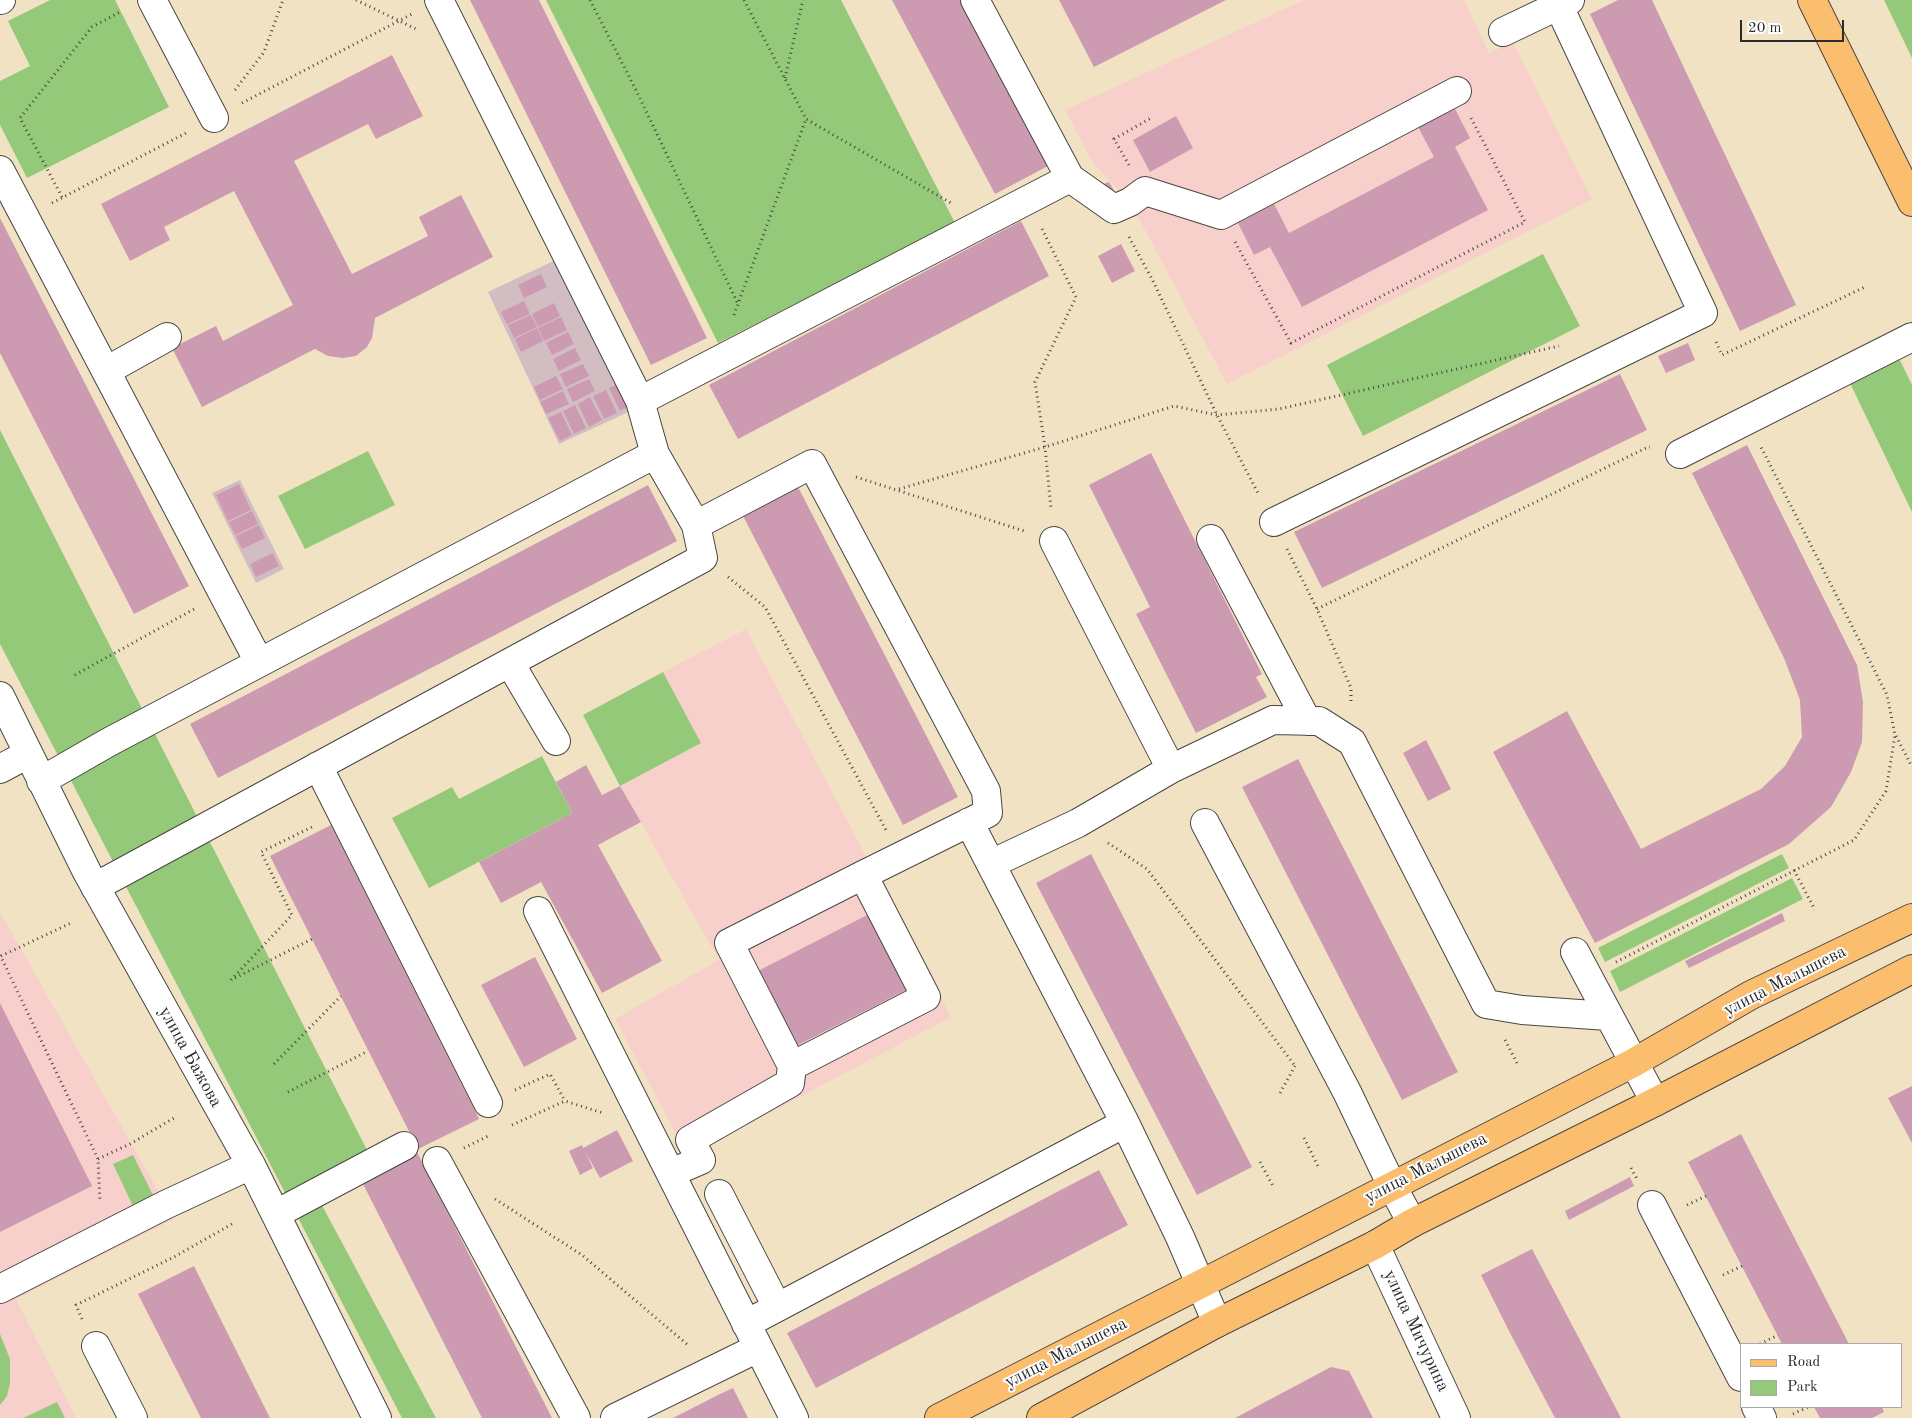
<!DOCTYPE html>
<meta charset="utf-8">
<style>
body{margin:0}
#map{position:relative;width:1912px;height:1418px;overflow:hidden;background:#f2e2c4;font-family:"Old Standard TT",serif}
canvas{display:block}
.legend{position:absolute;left:1740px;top:1343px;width:162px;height:65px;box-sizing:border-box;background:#fff;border:1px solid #aaa;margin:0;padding:6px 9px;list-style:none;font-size:15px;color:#2b2b2b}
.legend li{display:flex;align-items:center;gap:10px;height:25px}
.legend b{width:25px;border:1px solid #aaa}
.scale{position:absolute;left:1740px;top:20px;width:104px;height:22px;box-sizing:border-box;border:2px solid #2b2b2b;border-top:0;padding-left:6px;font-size:15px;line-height:18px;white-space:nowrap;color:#2b2b2b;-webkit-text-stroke:4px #fff;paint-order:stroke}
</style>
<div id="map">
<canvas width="1912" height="1418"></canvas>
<ul class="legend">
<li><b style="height:6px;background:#fbbd6e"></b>Road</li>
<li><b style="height:14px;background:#95c97a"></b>Park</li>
</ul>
<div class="scale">20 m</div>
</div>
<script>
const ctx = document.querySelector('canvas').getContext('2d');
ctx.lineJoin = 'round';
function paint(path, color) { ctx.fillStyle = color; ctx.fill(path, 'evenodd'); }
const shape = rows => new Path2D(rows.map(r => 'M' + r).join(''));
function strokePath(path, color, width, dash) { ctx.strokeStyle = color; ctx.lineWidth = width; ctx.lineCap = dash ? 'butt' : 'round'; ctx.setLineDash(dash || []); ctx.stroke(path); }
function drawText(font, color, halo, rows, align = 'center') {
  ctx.font = font + ' "Old Standard TT",serif'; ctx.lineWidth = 4; ctx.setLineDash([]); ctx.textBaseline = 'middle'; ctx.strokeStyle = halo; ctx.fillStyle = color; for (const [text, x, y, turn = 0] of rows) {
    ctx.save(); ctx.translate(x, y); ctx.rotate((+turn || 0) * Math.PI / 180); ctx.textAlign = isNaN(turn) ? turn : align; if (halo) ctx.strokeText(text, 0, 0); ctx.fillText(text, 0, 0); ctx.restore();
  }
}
paint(shape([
 [1304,0,1464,0,1489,53,1513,42,1592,199,1227,384,1130,202,1093,163,1065,110],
 [746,629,951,1017,688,1156,615,1019,719,960,620,786,701,743,663,672],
 [0,912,174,1219,16,1299,76,1418,0,1418]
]), '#f7d0cb');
paint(shape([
 [564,256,635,409,559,444,488,292],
 [240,480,284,569,256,583,212,493]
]), '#d2bec2');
paint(shape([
 [50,0,115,0,169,107,27,178,0,125,0,81,30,66,8,21],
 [546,0,841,0,955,223,718,343],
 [1884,0,1912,0,1912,58],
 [1543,254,1580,326,1363,436,1327,365],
 [1899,358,1912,385,1912,512,1849,381],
 [0,430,368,1152,310,1183,436,1418,402,1418,0,644],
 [368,451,395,505,305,549,278,496],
 [663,672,701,743,620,786,583,715],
 [542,756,572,813,429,888,392,818,452,787,459,799],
 [1782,854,1789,868,1605,962,1598,948],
 [1792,878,1803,899,1620,992,1610,971],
 [133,1155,154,1197,133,1206,113,1164],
 [0,1334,10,1359,10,1383,7,1396,0,1405],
 [57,1402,65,1418,23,1418]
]), '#95c97a');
paint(shape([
 [470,0,539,0,707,338,651,365],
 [892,0,962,0,1050,165,995,194],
 [1059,0,1226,0,1094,67],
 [1618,0,1652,0,1796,305,1740,331,1590,14],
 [392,55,423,116,376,139,368,124,294,161,352,274,428,236,419,217,461,195,493,257,375,318,372,338,367,347,356,356,343,358,328,356,315,349,202,407,172,348,216,326,223,341,293,305,234,191,164,227,170,240,130,261,101,204],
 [1455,109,1470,138,1455,147,1488,210,1302,307,1270,247,1254,255,1238,223,1274,204,1289,233,1434,157,1418,127],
 [1176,116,1193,148,1150,172,1133,140],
 [1109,182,1115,192,1108,197,1101,185],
 [0,218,189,586,134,614,0,353],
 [1021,221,1049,276,738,439,709,385],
 [1121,244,1135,271,1112,283,1098,256],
 [541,274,547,287,524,298,518,285],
 [524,301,530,314,507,324,501,312],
 [554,303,560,316,538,327,532,314],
 [531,315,537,327,514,338,508,325],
 [561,317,567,330,544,341,538,328],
 [537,328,543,341,521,352,515,339],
 [568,332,574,344,552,355,546,343],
 [1688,343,1695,360,1666,373,1658,356],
 [575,348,581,360,559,371,553,359],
 [583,364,589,376,566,387,560,374],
 [1620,374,1647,430,1322,588,1294,532],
 [556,376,563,389,540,400,534,387],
 [589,379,595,391,573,402,567,389],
 [622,382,633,405,620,411,609,388],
 [606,390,617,413,604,419,593,396],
 [563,391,569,404,546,414,540,402],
 [590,397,602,420,589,427,578,404],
 [575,405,586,428,574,434,563,411],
 [561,412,572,435,560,441,548,418],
 [1747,445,1857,665,1863,702,1862,742,1851,772,1831,807,1789,844,1595,943,1493,752,1567,711,1641,849,1761,789,1785,766,1802,737,1800,700,1784,658,1692,473],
 [1151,453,1262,674,1256,677,1267,697,1196,733,1136,614,1150,607,1089,485],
 [239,484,251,510,228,521,216,495],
 [648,485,677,541,218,778,190,724],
 [797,485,958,797,903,825,742,514],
 [252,511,258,524,235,535,229,522],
 [259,525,265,538,242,549,236,536],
 [273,553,279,566,256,577,250,564],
 [1426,740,1451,789,1428,801,1403,753],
 [1298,759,1458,1072,1402,1100,1242,787],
 [586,765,602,795,620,786,641,822,598,845,662,961,602,993,541,882,501,903,479,862,572,813,556,782],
 [331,825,479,1119,418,1149,270,856],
 [1091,854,1252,1167,1197,1195,1036,883],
 [873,912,912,987,794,1047,756,972],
 [1782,913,1785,921,1689,968,1685,961],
 [535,957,577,1039,524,1067,481,985],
 [0,1003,92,1186,0,1232],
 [1912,1086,1912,1143,1888,1098],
 [617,1130,633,1161,600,1178,585,1151,593,1168,580,1175,569,1151,582,1145,583,1148],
 [1741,1134,1849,1344,1782,1344,1688,1162],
 [417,1152,552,1418,482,1418,361,1180],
 [1099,1170,1128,1225,816,1388,787,1333],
 [1630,1177,1634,1186,1569,1220,1565,1211],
 [1532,1249,1621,1418,1555,1418,1509,1331,1481,1275],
 [194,1266,270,1418,201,1418,138,1294],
 [1331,1367,1349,1371,1373,1418,1235,1418],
 [733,1388,748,1418,673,1418,718,1395],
 [1814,1407,1882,1407,1884,1412,1872,1418,1820,1418]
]), '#cd9bb1');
const minor = shape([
 [0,0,1,0],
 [152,0,214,118],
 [975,0,1070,178,1114,209,1130,202,1145,191,1221,215,1457,91],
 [1503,32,1570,0],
 [0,170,259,662],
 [106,371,167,337],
 [640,401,1070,178],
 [1680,454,1912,337],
 [1274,522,1703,313,1556,0],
 [696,525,812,464,986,791,988,813,863,875,729,943,792,1066,926,997,863,875],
 [1211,539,1307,721],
 [1054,541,1171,769],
 [510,663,556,741],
 [0,696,87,872,251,1165,377,1418],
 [318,766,488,1103],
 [0,769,28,754],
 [41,781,109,742,655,454],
 [969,822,1125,1123,1180,1237,1217,1323],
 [1205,823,1347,1092,1392,1186,1412,1223],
 [991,864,1078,823,1171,769,1273,720,1319,721,1352,742,1486,1004,1522,1010,1608,1016],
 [95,887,703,558,696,525,655,454,640,401,439,0],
 [538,911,794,1418],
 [1575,952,1655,1102],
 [437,1161,576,1418],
 [671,1173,701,1160,690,1140,790,1083,792,1066],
 [719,1194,777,1307],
 [1652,1205,1741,1377],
 [276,1214,404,1146],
 [1375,1245,1456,1418],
 [0,1289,165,1205,251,1165],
 [746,1324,1125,1123],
 [96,1346,133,1418],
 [1756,1407,1762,1418],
 [615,1418,758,1348]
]);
const major = shape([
 [1812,0,1912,202],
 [939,1418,1633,1063,1751,995,1912,918],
 [1041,1418,1217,1323,1375,1245,1412,1223,1655,1102,1912,969]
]);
strokePath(minor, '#494642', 30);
strokePath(major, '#494642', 30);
strokePath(shape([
 [356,0,416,29],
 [590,0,637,92,738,304],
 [744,0,806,119,951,203],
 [785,78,803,0],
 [235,90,264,52,283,0],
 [242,103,412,14],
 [1129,165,1114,139,1151,118],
 [62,197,20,118,92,27,122,11],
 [52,203,186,133],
 [1042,229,1076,297,1035,382,1045,447,1051,509],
 [1129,237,1152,279,1217,415,1259,495],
 [1235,242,1291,343,1525,222,1471,118],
 [734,315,806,119],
 [1716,342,1722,355,1867,286],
 [856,477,1024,531],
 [899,489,1045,447,1174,406,1217,415,1279,409,1559,346],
 [1287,549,1317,609,1351,688,1351,704],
 [728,577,765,607,886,830],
 [1317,609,1648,447,1650,447],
 [75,675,196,608],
 [1896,736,1912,767],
 [1108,843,1147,869,1295,1066],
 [1794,870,1815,910],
 [0,955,98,1159,100,1202],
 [1,956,71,923],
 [1616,962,1854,840,1886,791,1895,735,1887,695,1761,447],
 [235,978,312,939],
 [231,980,292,915,261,852,314,826],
 [1505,1040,1517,1063],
 [274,1064,341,996],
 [515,1090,550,1074,565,1101],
 [288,1092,368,1051],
 [1280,1093,1295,1066],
 [512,1125,565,1101,603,1113],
 [1304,1138,1318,1166],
 [464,1148,490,1135],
 [98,1159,130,1144,174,1118],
 [1260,1162,1274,1188],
 [1631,1168,1637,1179],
 [495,1199,582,1255,689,1346],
 [1687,1205,1706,1196],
 [1723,1275,1742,1266],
 [82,1319,76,1305,174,1257,232,1224],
 [1760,1344,1778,1335],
 [1793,1414,1808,1407]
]), '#494642', 3, [1, 4]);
strokePath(minor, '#fff', 28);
strokePath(major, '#fbbd6e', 28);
drawText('18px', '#2b2b2b', '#fff', [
 ["улица Малышева",1785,981,-27],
 ["улица Бажова",190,1057,61],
 ["улица Малышева",1426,1168,-27],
 ["улица Мичурина",1416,1331,65],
 ["улица Малышева",1066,1353,-27]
]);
</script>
